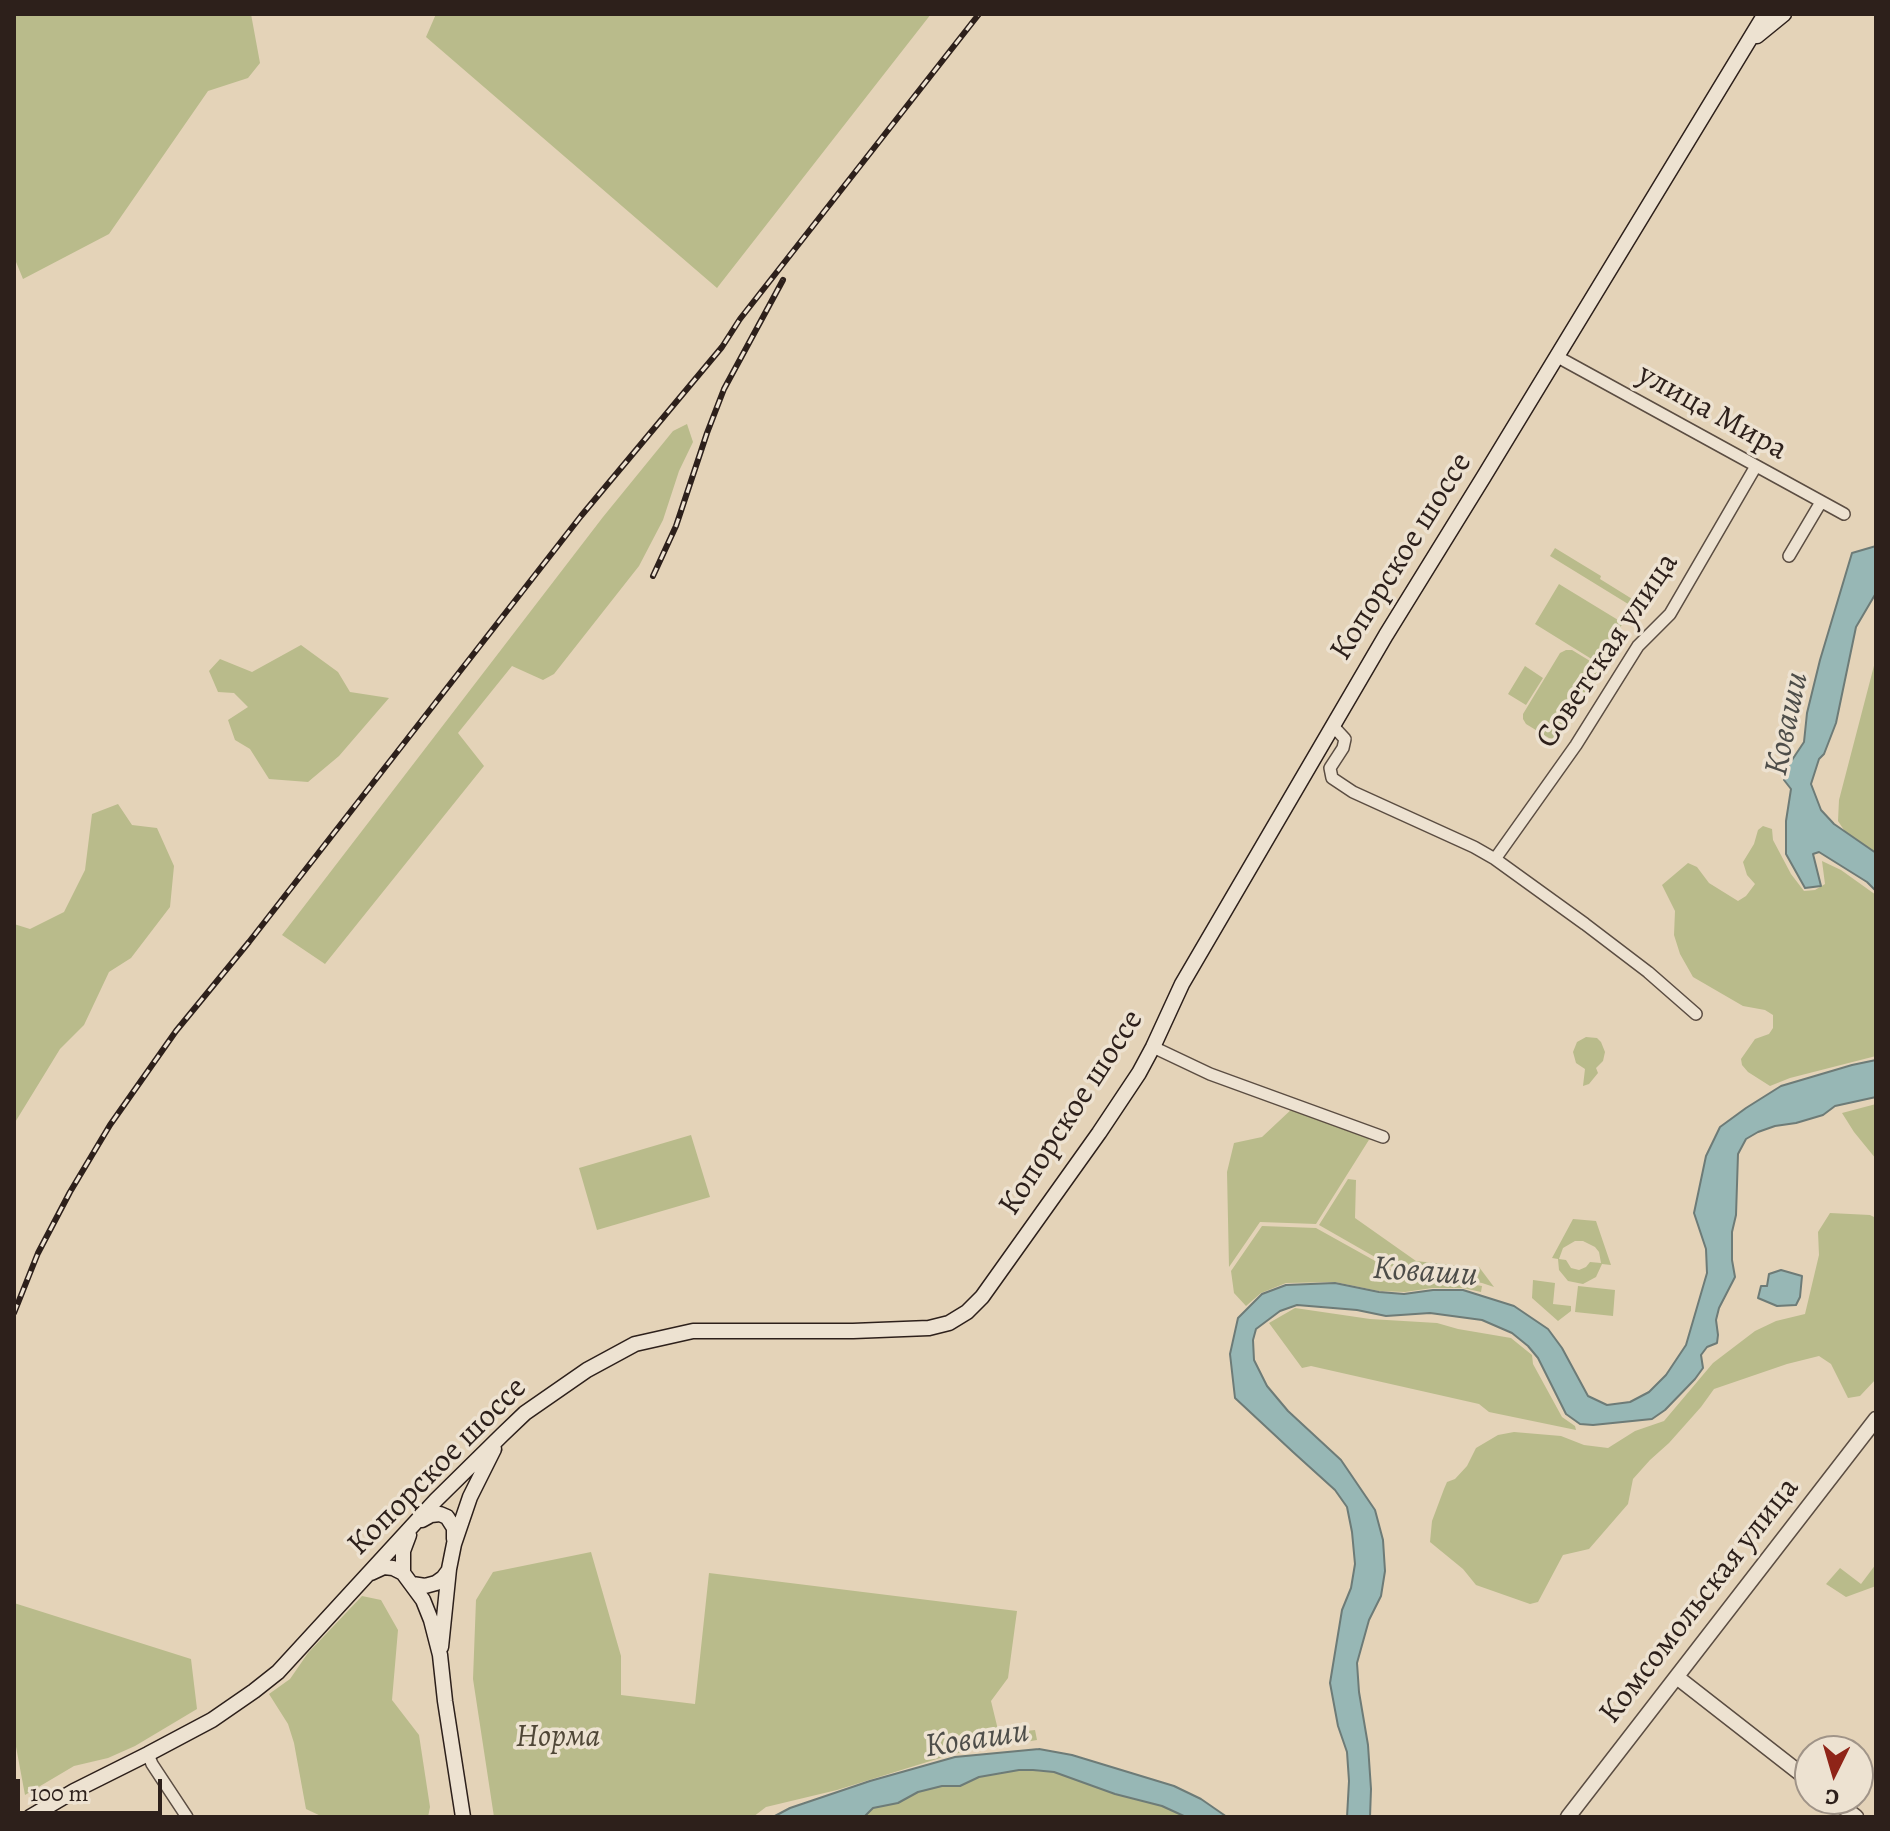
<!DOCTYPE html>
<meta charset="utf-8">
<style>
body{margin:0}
#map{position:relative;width:1890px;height:1831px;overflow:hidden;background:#e4d3b8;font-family:Alegreya,serif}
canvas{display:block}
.frame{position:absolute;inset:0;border:16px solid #2d201b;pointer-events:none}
.north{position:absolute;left:1794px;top:1735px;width:80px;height:80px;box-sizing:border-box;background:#ede2d1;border:2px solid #a09488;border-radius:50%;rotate:185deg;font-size:22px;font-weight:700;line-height:32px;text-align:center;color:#2d201b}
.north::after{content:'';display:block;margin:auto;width:28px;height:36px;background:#8f2418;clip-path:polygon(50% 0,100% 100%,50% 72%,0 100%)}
.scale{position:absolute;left:16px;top:1779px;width:146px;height:36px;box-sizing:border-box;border:4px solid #2d201b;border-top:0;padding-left:10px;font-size:24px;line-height:28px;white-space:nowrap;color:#2d201b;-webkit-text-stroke:6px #ede2d1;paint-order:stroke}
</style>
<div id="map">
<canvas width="1890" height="1831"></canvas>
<div class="frame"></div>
<div class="north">С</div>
<div class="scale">100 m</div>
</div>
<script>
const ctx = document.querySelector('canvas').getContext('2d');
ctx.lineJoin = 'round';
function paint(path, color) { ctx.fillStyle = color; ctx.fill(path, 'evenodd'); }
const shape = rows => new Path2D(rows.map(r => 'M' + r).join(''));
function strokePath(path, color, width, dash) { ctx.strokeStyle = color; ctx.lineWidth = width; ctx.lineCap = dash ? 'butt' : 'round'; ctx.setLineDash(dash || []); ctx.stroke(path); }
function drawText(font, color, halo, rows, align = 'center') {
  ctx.font = font + ' Alegreya,serif'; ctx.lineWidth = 7; ctx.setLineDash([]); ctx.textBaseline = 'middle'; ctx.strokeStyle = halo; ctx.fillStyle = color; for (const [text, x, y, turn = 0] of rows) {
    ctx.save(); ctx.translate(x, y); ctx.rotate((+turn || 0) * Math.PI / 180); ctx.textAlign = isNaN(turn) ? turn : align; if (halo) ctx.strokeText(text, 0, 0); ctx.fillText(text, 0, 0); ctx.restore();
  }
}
paint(shape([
 [14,14,251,14,260,63,248,78,208,91,109,234,23,279,14,257],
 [436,14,931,14,717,288,426,37],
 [687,424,693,442,679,471,663,520,639,566,554,674,543,680,512,666,458,733,484,766,325,964,282,935,603,517,673,431],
 [1555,548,1601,576,1600,579,1637,602,1633,607,1550,556],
 [1559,584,1623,623,1598,663,1535,624],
 [301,645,338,672,350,692,389,698,339,756,308,782,269,779,250,749,235,740,228,720,248,707,234,693,218,692,209,671,220,659,252,672],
 [1566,650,1572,650,1595,664,1598,669,1598,675,1561,736,1556,739,1549,738,1526,724,1523,719,1523,714,1560,653],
 [1876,658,1876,855,1848,836,1838,821,1839,800],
 [1525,666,1543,678,1526,705,1508,694],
 [118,804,132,825,157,828,174,866,170,907,131,958,109,972,84,1025,60,1049,14,1124,14,924,30,929,64,912,85,870,92,814],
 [1763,826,1772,829,1773,840,1791,874,1804,891,1815,890,1825,884,1822,861,1841,870,1876,895,1876,1056,1790,1078,1770,1086,1748,1072,1742,1065,1741,1059,1755,1039,1769,1034,1773,1028,1773,1015,1765,1010,1743,1006,1693,977,1680,954,1674,935,1675,911,1662,885,1688,863,1697,867,1709,883,1738,901,1746,896,1755,884,1747,875,1743,862,1754,844,1758,830],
 [1586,1037,1597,1038,1601,1042,1605,1052,1603,1061,1596,1068,1598,1073,1589,1084,1583,1086,1585,1069,1576,1063,1573,1052,1577,1042],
 [1876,1104,1876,1159,1854,1132,1842,1113],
 [1294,1107,1372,1135,1316,1224,1260,1222,1229,1267,1227,1172,1234,1143,1262,1137],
 [691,1135,710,1197,597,1230,579,1168],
 [1348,1179,1356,1180,1355,1218,1416,1261,1477,1268,1479,1267,1494,1287,1482,1283,1447,1276,1396,1269,1319,1225],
 [1830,1213,1870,1215,1876,1218,1876,1379,1860,1396,1848,1398,1831,1364,1819,1356,1787,1364,1714,1389,1701,1407,1669,1443,1650,1460,1633,1479,1628,1504,1589,1549,1563,1555,1538,1602,1530,1604,1476,1585,1463,1569,1430,1542,1432,1521,1444,1489,1447,1482,1455,1479,1467,1466,1476,1448,1498,1435,1514,1432,1561,1436,1584,1445,1608,1448,1635,1431,1664,1421,1713,1363,1755,1331,1776,1321,1805,1314,1819,1255,1818,1232],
 [1573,1219,1596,1221,1611,1265,1602,1264,1596,1277,1583,1284,1568,1281,1559,1270,1558,1259,1552,1258],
 [1575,1241,1583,1241,1595,1247,1599,1252,1601,1263,1590,1262,1586,1267,1579,1270,1571,1268,1566,1260,1559,1259,1563,1248],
 [1262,1226,1316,1228,1395,1272,1482,1286,1481,1292,1463,1288,1432,1288,1405,1292,1379,1291,1335,1282,1286,1283,1261,1293,1246,1306,1234,1293,1231,1271],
 [1533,1280,1555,1283,1553,1304,1571,1306,1571,1311,1558,1321,1532,1298],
 [1578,1286,1615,1290,1613,1316,1575,1312],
 [1295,1308,1370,1319,1437,1323,1458,1329,1511,1338,1532,1355,1533,1364,1562,1417,1575,1426,1576,1430,1489,1412,1479,1404,1311,1366,1302,1368,1269,1323],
 [591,1552,621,1656,621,1695,695,1704,709,1573,1017,1611,1008,1678,991,1701,999,1734,1035,1730,1037,1740,953,1754,837,1790,766,1807,753,1817,494,1817,473,1679,476,1600,493,1572],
 [1876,1564,1876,1586,1846,1597,1826,1584,1840,1568,1861,1584],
 [362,1596,381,1600,398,1630,392,1700,419,1735,430,1807,428,1817,323,1817,306,1809,294,1743,288,1724,269,1694,290,1679,308,1653],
 [14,1603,191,1659,197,1709,135,1746,108,1758,74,1766,25,1795,14,1736],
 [1019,1770,1054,1772,1115,1794,1162,1806,1186,1817,864,1817,873,1808,898,1803,918,1792,942,1786,960,1786,978,1777]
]), '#b9bb8b');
const water = shape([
 [1876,546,1876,593,1856,627,1836,723,1824,754,1819,759,1811,784,1821,810,1834,824,1876,853,1876,891,1867,882,1819,852,1813,854,1821,886,1805,888,1786,854,1786,821,1791,789,1784,780,1788,766,1804,742,1807,713,1820,660,1852,553,1876,546],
 [1876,1060,1876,1097,1835,1106,1823,1115,1796,1123,1775,1126,1758,1132,1746,1139,1738,1154,1736,1215,1732,1232,1732,1260,1735,1277,1719,1308,1716,1320,1718,1335,1717,1343,1707,1347,1701,1355,1703,1368,1695,1379,1665,1410,1652,1419,1593,1425,1580,1424,1566,1414,1538,1358,1528,1346,1512,1333,1482,1320,1430,1313,1386,1316,1357,1310,1297,1305,1280,1311,1256,1329,1253,1340,1254,1360,1267,1386,1288,1411,1341,1460,1375,1510,1383,1540,1385,1571,1381,1596,1369,1620,1357,1663,1359,1692,1368,1745,1371,1789,1370,1817,1347,1817,1349,1781,1347,1752,1338,1726,1330,1683,1342,1610,1351,1588,1355,1564,1352,1532,1347,1507,1335,1490,1293,1452,1235,1398,1230,1354,1238,1318,1262,1294,1286,1285,1335,1283,1379,1292,1404,1294,1433,1290,1463,1290,1514,1306,1548,1329,1562,1348,1588,1396,1607,1405,1630,1402,1649,1392,1666,1375,1686,1345,1707,1273,1706,1249,1694,1213,1706,1156,1720,1127,1746,1108,1781,1086,1852,1065,1876,1060],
 [1781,1270,1802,1276,1800,1297,1796,1305,1777,1306,1758,1298,1761,1286,1767,1286,1769,1274,1781,1270],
 [1039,1749,1072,1755,1174,1786,1201,1799,1227,1817,1186,1817,1162,1806,1115,1794,1054,1772,1033,1770,1019,1770,979,1777,960,1786,942,1786,918,1792,898,1803,873,1808,864,1817,773,1817,790,1808,870,1781,955,1757,1039,1749]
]);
paint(water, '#97b7b5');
strokePath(water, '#6d7b77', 2);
const minor = shape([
 [1556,356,1844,514],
 [1789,556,1821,502],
 [1333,726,1345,739,1343,748,1330,768,1332,778,1353,792,1474,847,1495,859,1585,924,1648,972,1696,1014],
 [1495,859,1576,745,1638,646,1670,614,1756,466],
 [1153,1047,1210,1074,1383,1137],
 [148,1754,152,1764,187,1817]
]);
const tertiary = shape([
 [1678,1678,1810,1781],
 [1833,1799,1856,1817],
 [1568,1817,1876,1419]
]);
const secondary = shape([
 [1757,36,1784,14],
 [422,1520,431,1515,440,1514,447,1517,454,1528,454,1539],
 [371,1573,384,1567,393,1568,403,1573,423,1600,431,1620,440,1655,445,1701,463,1817],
 [403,1573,403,1551,409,1535],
 [412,1584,425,1586,436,1583,443,1578,449,1570],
 [441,1647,449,1569,454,1544,470,1497,494,1449],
 [30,1817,74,1791,148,1754,212,1720,254,1691,278,1672,436,1500,502,1435,525,1413,587,1370,635,1344,693,1331,853,1331,929,1328,949,1323,967,1312,982,1297,1099,1133,1139,1073,1153,1047,1182,984,1386,635,1483,478,1765,14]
]);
strokePath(minor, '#5b4d42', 14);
strokePath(tertiary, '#5b4d42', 17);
strokePath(secondary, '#2d201b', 17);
strokePath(minor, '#ede2d1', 11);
strokePath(tertiary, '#ede2d1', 14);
strokePath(secondary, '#ede2d1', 14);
const rail = shape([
 [653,576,676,526,707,433,724,389,783,280],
 [14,1313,38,1253,70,1192,110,1125,176,1031,249,942,581,516,722,347,740,319,979,14]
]);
strokePath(rail, '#2d201b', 6);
strokePath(rail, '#ede2d1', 3, [9]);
drawText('32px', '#2d201b', '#ede2d1', [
 ["улица Мира",1712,413,29],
 ["Копорское шоссе",1402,557,-58],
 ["Советская улица",1608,651,-56],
 ["Копорское шоссе",1072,1113,-57],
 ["Копорское шоссе",438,1467,-45],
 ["Комсомольская улица",1700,1601,-52]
]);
drawText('italic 32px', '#504737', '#ede2d1', [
 ["Норма",558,1738]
]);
drawText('italic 34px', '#4d4d49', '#ede2d1', [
 ["Коваши",1788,724,-78],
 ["Коваши",1425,1273,4],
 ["Коваши",977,1740,-9]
]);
</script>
